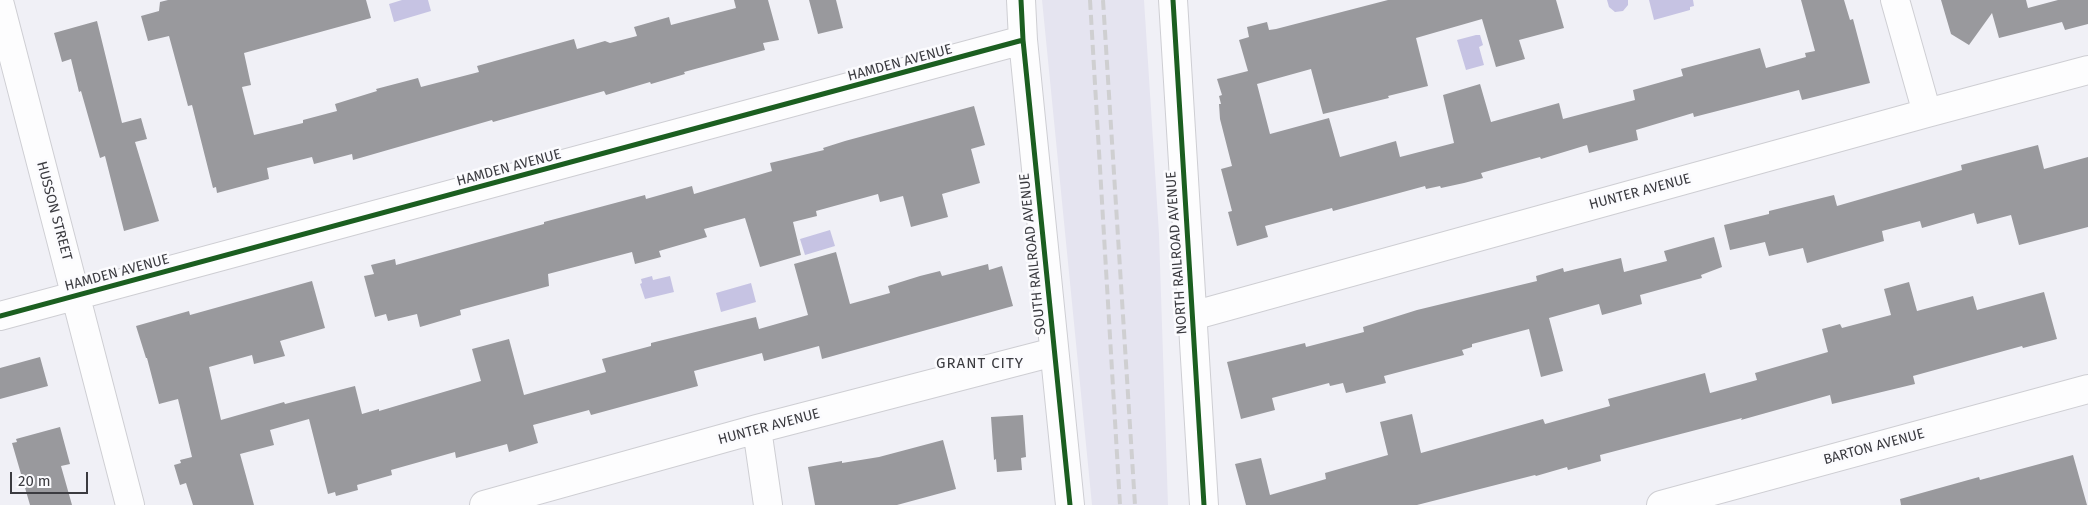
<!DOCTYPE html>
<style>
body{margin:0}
#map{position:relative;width:2088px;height:505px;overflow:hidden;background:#f0f0f6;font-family:"Fira Sans",sans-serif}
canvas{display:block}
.scale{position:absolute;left:10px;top:472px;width:78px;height:22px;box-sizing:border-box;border:2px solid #3b3b40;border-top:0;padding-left:6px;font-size:15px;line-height:18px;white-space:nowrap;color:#3b3b40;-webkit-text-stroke:4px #fbfbfe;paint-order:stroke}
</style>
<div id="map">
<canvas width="2088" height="505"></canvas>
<div class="scale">20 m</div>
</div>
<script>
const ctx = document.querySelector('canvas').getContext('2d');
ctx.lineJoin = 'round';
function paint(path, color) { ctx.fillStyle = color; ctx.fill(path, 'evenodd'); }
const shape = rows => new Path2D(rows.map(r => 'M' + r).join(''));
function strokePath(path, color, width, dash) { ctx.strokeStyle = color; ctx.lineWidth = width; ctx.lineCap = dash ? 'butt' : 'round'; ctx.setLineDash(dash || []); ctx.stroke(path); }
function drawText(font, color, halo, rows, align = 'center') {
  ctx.font = font + ' "Fira Sans",sans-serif'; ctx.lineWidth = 5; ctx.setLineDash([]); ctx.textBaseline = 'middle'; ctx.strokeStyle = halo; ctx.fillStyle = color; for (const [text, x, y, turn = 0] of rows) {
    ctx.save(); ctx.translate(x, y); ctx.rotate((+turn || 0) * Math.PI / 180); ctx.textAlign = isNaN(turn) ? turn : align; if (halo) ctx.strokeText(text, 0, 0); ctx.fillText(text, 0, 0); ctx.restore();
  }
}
paint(shape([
 [1042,0,1144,0,1159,234,1168,505,1092,505]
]), '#e5e4f0');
paint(shape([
 [402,0,428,0,431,11,394,22,389,4],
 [1607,0,1628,0,1628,5,1623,11,1615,12,1609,7],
 [1649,0,1693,0,1694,6,1690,7,1690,10,1654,20],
 [1476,35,1480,35,1483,45,1479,47,1484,65,1466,70,1457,40],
 [830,230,835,246,805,255,800,239],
 [652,276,653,280,670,276,674,292,645,299,640,284,642,283,641,279],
 [751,283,756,302,721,312,716,293]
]), '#c6c3e3');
paint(shape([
 [168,0,366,0,371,18,244,53,251,85,242,87,254,135,303,123,303,120,337,111,335,104,377,91,376,89,418,78,421,87,479,72,477,66,574,39,577,49,605,41,610,43,637,36,634,27,669,17,671,25,736,8,734,0,768,0,779,40,763,43,765,50,684,72,685,74,651,84,650,82,606,95,604,91,493,122,492,120,353,160,352,154,314,164,312,157,267,168,269,179,217,193,216,187,213,188,192,105,188,106,169,36,148,41,141,16,159,11,160,2],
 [809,0,836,0,843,28,818,34],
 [1388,0,1556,0,1564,28,1519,40,1525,59,1496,67,1482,19,1416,38,1428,86,1388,96,1389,98,1323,114,1311,69,1257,84,1270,134,1329,118,1340,157,1396,141,1400,157,1454,143,1443,95,1480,84,1491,122,1559,103,1563,119,1635,100,1633,90,1683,76,1681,69,1760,48,1766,68,1806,57,1805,53,1815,51,1801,0,1844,0,1850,20,1853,19,1870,83,1802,100,1799,90,1694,117,1693,113,1636,130,1638,140,1589,153,1587,145,1541,159,1540,157,1481,173,1483,178,1464,183,1441,188,1440,186,1426,189,1425,186,1333,211,1332,208,1265,226,1268,237,1237,246,1228,212,1232,211,1221,169,1232,166,1220,119,1219,104,1221,104,1219,96,1222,95,1217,79,1248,71,1239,40,1249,37,1247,27,1267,22,1269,30,1276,29],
 [1941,0,2026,0,2028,8,2058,0,2088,0,2088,24,2065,30,2062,22,1999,38,1992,13,1969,45,1951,34],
 [97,21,122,123,141,118,147,139,135,142,159,221,124,231,105,156,100,158,81,91,79,92,71,59,62,62,54,33],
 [974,106,985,145,971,149,980,183,942,194,948,217,911,227,903,196,880,202,878,194,816,211,817,216,793,222,801,255,760,267,745,218,704,229,707,237,659,251,661,257,635,264,632,252,548,274,549,286,460,310,461,315,420,327,417,314,388,321,386,314,375,317,364,276,374,274,371,265,395,259,396,265,544,224,544,222,645,195,646,199,692,186,694,194,772,171,770,163,824,150,823,148,845,141],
 [2038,145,2044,169,2088,157,2088,227,2019,245,2011,215,1977,224,1974,213,1922,228,1920,221,1882,231,1884,241,1807,263,1803,248,1769,256,1765,242,1730,250,1724,225,1769,214,1769,211,1834,195,1837,206,1962,170,1961,165],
 [1714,237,1722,267,1701,275,1702,278,1640,295,1642,304,1602,315,1599,304,1549,318,1563,371,1541,377,1529,329,1472,344,1472,347,1462,350,1464,355,1384,376,1386,383,1346,393,1343,383,1330,386,1329,383,1272,398,1275,410,1241,419,1227,362,1305,343,1306,347,1364,332,1363,327,1417,310,1537,281,1536,276,1563,268,1564,272,1621,258,1624,272,1667,261,1664,251],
 [836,252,850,304,890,293,888,286,920,276,940,271,942,276,988,264,989,270,1002,266,1013,306,822,359,819,346,764,361,762,353,694,371,698,386,591,415,589,410,533,425,538,443,509,452,507,444,456,458,455,452,391,470,392,475,357,485,358,490,336,496,335,492,328,494,309,419,270,430,274,445,240,454,254,505,193,505,186,483,180,485,174,465,181,463,180,460,192,457,178,399,159,404,147,358,146,358,136,326,189,311,190,315,312,281,325,328,280,341,285,356,254,364,252,355,209,367,221,420,284,402,285,404,355,386,362,414,379,409,379,411,481,381,472,349,509,339,524,395,606,372,602,359,651,346,651,343,756,317,759,329,808,315,794,264],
 [1909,282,1917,311,1973,296,1977,310,2044,292,2057,339,2023,348,2022,346,1913,376,1915,384,1832,404,1830,395,1741,420,1742,418,1600,455,1601,461,1568,470,1567,467,1536,476,1535,475,1417,505,1246,505,1235,464,1261,458,1270,495,1326,479,1325,473,1388,455,1380,422,1412,414,1421,453,1543,419,1545,424,1610,406,1608,399,1705,373,1710,393,1757,380,1755,373,1828,352,1822,329,1840,324,1842,328,1891,315,1884,289],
 [40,357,48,386,0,399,0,368],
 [1023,415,1026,457,1021,458,1022,470,997,472,996,459,994,460,991,417],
 [60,427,70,464,61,466,72,505,30,505,12,443,17,442,16,439],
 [943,440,956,489,897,505,815,505,808,467,842,461,842,463,879,457],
 [2073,455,2087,505,1901,505,1900,499,1979,477,1980,480]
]), '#99999d');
const minor = shape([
 [1021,0,1023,40,1070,505],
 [1173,0,1204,505],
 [1895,0,1927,113],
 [0,5,130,505],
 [0,316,1023,40],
 [1192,316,1927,113,2088,70],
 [757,429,768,505],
 [484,505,757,429,1054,352],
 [1661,505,2088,389]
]);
strokePath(minor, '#ceced3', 30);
strokePath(minor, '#fdfdfe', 28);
strokePath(shape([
 [1090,0,1120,505],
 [1103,0,1135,505]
]), '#cfcfd1', 4, [10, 5]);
strokePath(shape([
 [1021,0,1023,40,1070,505],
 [1173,0,1204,505],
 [0,316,1023,40]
]), '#1b5e20', 5);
drawText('14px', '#3b3b40', '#fbfbfe', [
 ["HAMDEN AVENUE",900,63,-15],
 ["HAMDEN AVENUE",509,168,-15],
 ["HUNTER AVENUE",1640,192,-15],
 ["HUSSON STREET",54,211,75],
 ["NORTH RAILROAD AVENUE",1177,253,-94],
 ["SOUTH RAILROAD AVENUE",1033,254,-96],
 ["HAMDEN AVENUE",117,273,-15],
 ["HUNTER AVENUE",769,427,-15],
 ["BARTON AVENUE",1874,447,-15]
]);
ctx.letterSpacing = '1px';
drawText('15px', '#3b3b40', '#fbfbfe', [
 ["GRANT CITY",980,364]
]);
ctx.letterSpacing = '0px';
</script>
